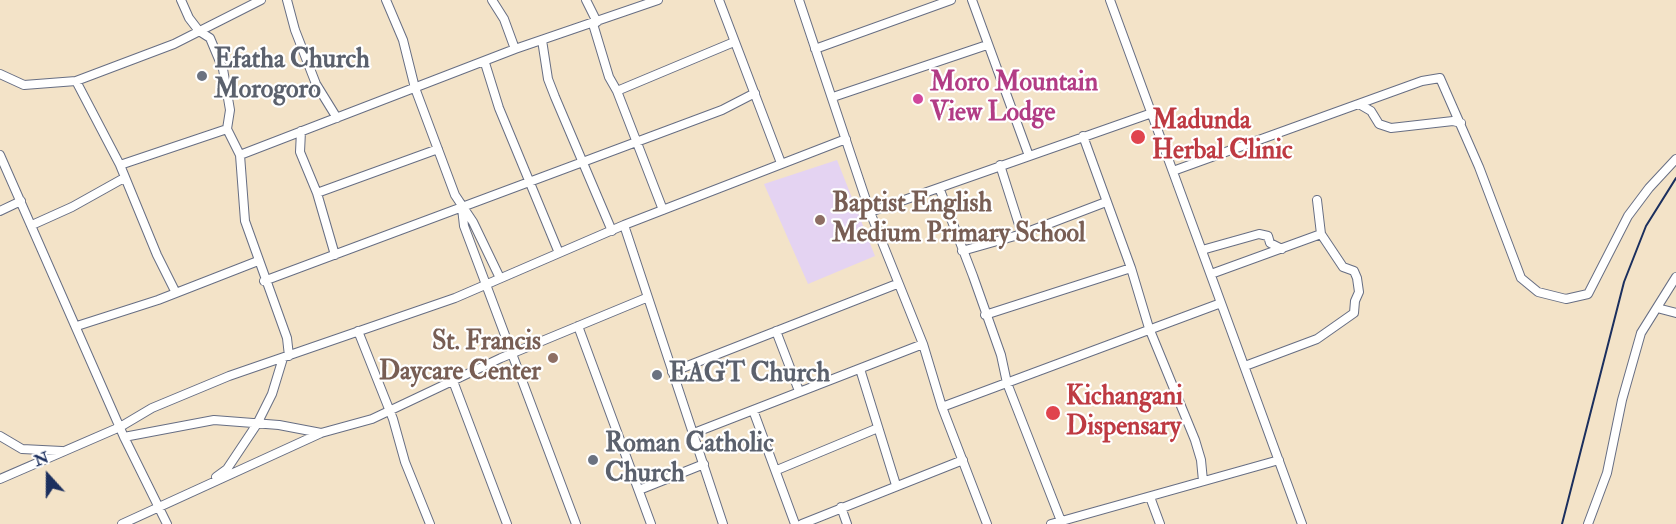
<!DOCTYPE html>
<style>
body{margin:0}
#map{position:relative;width:1676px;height:524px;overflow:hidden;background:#f3e3c8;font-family:"IM FELL Double Pica",serif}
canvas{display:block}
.north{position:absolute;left:18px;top:446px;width:60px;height:60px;-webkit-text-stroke:4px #fff;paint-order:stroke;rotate:339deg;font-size:16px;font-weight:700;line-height:24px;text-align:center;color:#1b2f5e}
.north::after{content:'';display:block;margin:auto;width:21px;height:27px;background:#1b2f5e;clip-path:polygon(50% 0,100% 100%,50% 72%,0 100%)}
</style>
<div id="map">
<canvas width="1676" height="524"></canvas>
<div class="north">N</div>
</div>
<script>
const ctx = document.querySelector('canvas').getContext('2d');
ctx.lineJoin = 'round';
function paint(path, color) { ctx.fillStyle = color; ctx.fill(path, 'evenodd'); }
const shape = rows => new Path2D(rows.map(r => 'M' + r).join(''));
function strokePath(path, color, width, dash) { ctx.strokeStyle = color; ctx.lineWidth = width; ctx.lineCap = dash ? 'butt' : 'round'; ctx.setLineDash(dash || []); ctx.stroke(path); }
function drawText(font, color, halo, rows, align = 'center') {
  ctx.font = font + ' "IM FELL Double Pica",serif'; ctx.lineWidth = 4.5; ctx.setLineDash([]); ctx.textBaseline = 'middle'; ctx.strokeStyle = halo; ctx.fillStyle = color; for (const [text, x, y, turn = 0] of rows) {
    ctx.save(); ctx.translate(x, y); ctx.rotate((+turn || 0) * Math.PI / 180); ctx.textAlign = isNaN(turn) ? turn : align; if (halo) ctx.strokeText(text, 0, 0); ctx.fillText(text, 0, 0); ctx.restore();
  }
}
paint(shape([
 [837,160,875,256,808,284,764,184]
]), '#e4d3f2');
const minor = shape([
 [181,0,189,18,199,31,210,38,223,69,230,110,227,129,240,155,245,221,287,338,289,356],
 [287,0,295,30,316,84,337,118],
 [386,0,403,40,415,88,455,195,473,222,499,276],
 [492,0,504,19,515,49],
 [586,0,597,22],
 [719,0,781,163],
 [799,0,870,212,923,344,942,407,987,524],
 [972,0,1029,156],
 [1110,0,1302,524],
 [593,24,609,77,617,91,663,210],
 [542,40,548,79,555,97,612,231],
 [815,49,951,0],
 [485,63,499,108,559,253],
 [0,74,24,85,76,81,174,44,261,0],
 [76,81,120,165,157,255,176,293],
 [617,91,734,42],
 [833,97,987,45],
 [1359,104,1371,111,1379,124,1391,128,1453,121,1461,123],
 [301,131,300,152,317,193,335,255],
 [1083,136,1131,268,1149,328,1195,440,1201,460,1203,481],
 [0,155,124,437,167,524],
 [240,155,515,49,658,0],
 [120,165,227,129],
 [1000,165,1022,234,1106,202],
 [1173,171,1422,81,1440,78,1479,167,1521,278,1538,292,1566,299,1588,294,1628,216,1649,188,1676,159],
 [940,190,973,276,1001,355,1007,383,1061,521],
 [317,193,438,149],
 [462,208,464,226,576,524],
 [0,211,21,201],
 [870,212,1152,113],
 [32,225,72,207,124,178],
 [624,225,723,524],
 [1202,250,1259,234,1268,236,1270,243,1282,249],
 [962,251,1022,234],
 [1211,274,1321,234],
 [264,281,722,110,755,93],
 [1657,308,1676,313],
 [985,315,1131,268],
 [77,326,158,300,258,261],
 [578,326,651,524],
 [358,331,393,419,405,462,430,524],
 [776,331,799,391],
 [1245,366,1317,339,1354,313,1355,301,1359,292,1357,278,1354,271,1343,267,1321,234,1317,200],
 [860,369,896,485],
 [672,372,897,284],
 [453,381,507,524],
 [942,407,1221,303],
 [753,410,795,524],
 [694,433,923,344],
 [0,436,22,449,62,451],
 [124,437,214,420,279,425,321,433],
 [777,470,878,428],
 [216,477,227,469,257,424,272,394,283,358],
 [0,479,120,427,152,408,229,376,455,298,624,225,846,139],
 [639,490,704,464],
 [1150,497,1160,524],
 [841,507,847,524],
 [122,524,321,433,372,419,501,358,646,298],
 [802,524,963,460],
 [1051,524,1279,460],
 [1588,524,1607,473,1622,400,1641,333,1676,277]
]);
strokePath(minor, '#676e83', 10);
strokePath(minor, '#fff', 8);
strokePath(shape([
 [1562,524,1624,282,1646,226,1676,178]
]), '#1b2f5e', 2);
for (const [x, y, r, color] of [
 [202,76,6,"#6b7280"],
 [918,99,6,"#d1479c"],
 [1138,137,8,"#e0444e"],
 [820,220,6,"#8d6e63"],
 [553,358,6,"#8d6e63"],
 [657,375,6,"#6b7280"],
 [1053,413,8,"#e0444e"],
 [593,460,6,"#6b7280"]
]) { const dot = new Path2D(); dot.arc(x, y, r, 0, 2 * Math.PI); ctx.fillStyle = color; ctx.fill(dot); strokePath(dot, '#fff', 2); }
drawText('bold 26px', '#5b616d', '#fff', [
 ["Efatha Church",214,61],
 ["Morogoro",214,91],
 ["EAGT Church",669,375],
 ["Roman Catholic",605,445],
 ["Church",605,475]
], 'left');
drawText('bold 26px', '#b23c85', '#fff', [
 ["Moro Mountain",930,84],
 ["View Lodge",930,114]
], 'left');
drawText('bold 26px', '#be3a42', '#fff', [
 ["Madunda",1152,122],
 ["Herbal Clinic",1152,152],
 ["Kichangani",1066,398],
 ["Dispensary",1066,428]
], 'left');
drawText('bold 26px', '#785e54', '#fff', [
 ["Baptist English",832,205],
 ["Medium Primary School",832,235],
 ["St. Francis",541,343,"right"],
 ["Daycare Center",541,373,"right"]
], 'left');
</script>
